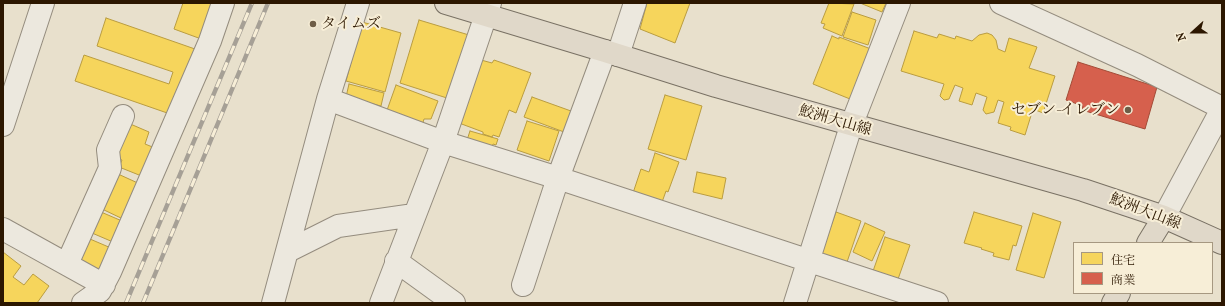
<!DOCTYPE html>
<meta charset="utf-8">
<style>
body{margin:0}
#map{position:relative;width:1225px;height:306px;overflow:hidden;background:#e8e0cc;font-family:"IM FELL French Canon","Noto Serif JP",serif}
canvas{display:block}
.frame{position:absolute;inset:0;border:4px solid #2c1700;pointer-events:none}
.legend{position:absolute;left:1073px;top:242px;width:140px;height:52px;box-sizing:border-box;background:#f7eed7;border:1px solid #a69881;margin:0;padding:5px 7px;list-style:none;font-size:12px;color:#2c1700}
.legend li{display:flex;align-items:center;gap:8px;height:20px}
.legend b{width:20px;border:1px solid #a69881}
.north{position:absolute;left:1173px;top:12px;width:40px;height:40px;-webkit-text-stroke:3px #f7eed7;paint-order:stroke;rotate:249deg;font-size:11px;font-weight:700;line-height:16px;text-align:center;color:#2c1700}
.north::after{content:'';display:block;margin:auto;width:14px;height:18px;background:#2c1700;clip-path:polygon(50% 0,100% 100%,50% 72%,0 100%)}
</style>
<div id="map">
<canvas width="1225" height="306"></canvas>
<div class="frame"></div>
<ul class="legend">
<li><b style="height:11px;background:#f6d55c"></b>住宅</li>
<li><b style="height:11px;background:#d6604d"></b>商業</li>
</ul>
<div class="north">N</div>
</div>
<script>
const ctx = document.querySelector('canvas').getContext('2d');
ctx.lineJoin = 'round';
function paint(path, color) { ctx.fillStyle = color; ctx.fill(path, 'evenodd'); }
const shape = rows => new Path2D(rows.map(r => 'M' + r).join(''));
function strokePath(path, color, width, dash) { ctx.strokeStyle = color; ctx.lineWidth = width; ctx.lineCap = dash ? 'butt' : 'round'; ctx.setLineDash(dash || []); ctx.stroke(path); }
function drawText(font, color, halo, rows, align = 'center') {
  ctx.font = font + ' "IM FELL French Canon","Noto Serif JP",serif'; ctx.lineWidth = 4; ctx.setLineDash([]); ctx.textBaseline = 'middle'; ctx.strokeStyle = halo; ctx.fillStyle = color; for (const [text, x, y, turn = 0] of rows) {
    ctx.save(); ctx.translate(x, y); ctx.rotate((+turn || 0) * Math.PI / 180); ctx.textAlign = isNaN(turn) ? turn : align; if (halo) ctx.strokeText(text, 0, 0); ctx.fillText(text, 0, 0); ctx.restore();
  }
}
const homes = shape([
 [183,3,217,3,204,40,174,29,183,3],
 [647,3,690,3,675,43,640,29,647,3],
 [829,3,854,4,842,36,823,28,825,24,821,23,829,3],
 [860,3,886,3,882,12,860,3],
 [852,12,876,20,868,45,843,37,852,12],
 [106,18,195,49,173,115,75,81,84,55,169,84,173,72,97,46,106,18],
 [419,20,469,35,450,99,400,83,419,20],
 [362,22,401,33,385,92,346,81,362,22],
 [914,31,937,38,939,34,955,39,956,36,972,41,979,35,987,33,992,35,996,40,998,49,1005,52,1009,38,1037,47,1029,68,1055,76,1043,113,1033,109,1025,135,1010,130,1011,127,998,123,1004,102,998,100,994,112,986,114,983,110,987,97,976,93,972,105,959,101,963,88,955,85,949,99,944,100,940,96,944,84,901,71,914,31],
 [832,36,839,39,839,37,871,49,850,99,813,84,832,36],
 [481,60,492,63,494,60,531,73,516,113,509,110,499,137,493,135,492,137,483,134,483,132,459,123,481,60],
 [349,84,384,93,381,106,346,97,349,84],
 [396,85,438,101,431,119,424,119,422,126,386,113,396,85],
 [665,95,702,106,686,160,648,149,665,95],
 [532,97,571,111,564,132,524,117,532,97],
 [527,121,559,131,549,161,517,150,527,121],
 [128,123,149,132,145,144,155,148,144,177,119,167,122,160,114,157,128,123],
 [470,131,498,139,496,145,493,144,492,147,467,140,470,131],
 [655,153,679,162,668,192,666,191,661,205,632,196,641,169,649,172,655,153],
 [697,172,726,178,722,199,693,192,697,172],
 [118,174,140,184,123,219,102,209,118,174],
 [101,212,122,221,113,242,92,233,101,212],
 [836,212,861,221,846,265,820,257,836,212],
 [974,212,1022,226,1016,246,1013,245,1009,260,993,256,994,253,981,249,982,248,964,243,974,212],
 [1033,213,1061,222,1044,278,1016,270,1033,213],
 [865,223,885,232,872,261,853,252,865,223],
 [885,237,910,245,897,282,872,274,885,237],
 [90,239,111,248,100,274,79,264,90,239],
 [3,252,21,266,13,277,24,285,33,274,49,286,37,303,5,303,3,301,3,252]
]);
paint(homes, '#f6d55c');
strokePath(homes, '#b99c40', 1);
const shops = shape([
 [1078,62,1157,87,1145,129,1082,110,1083,106,1066,100,1078,62]
]);
paint(shops, '#d6604d');
strokePath(shops, '#a34a36', 1);
const minor = shape([
 [1001,3,1137,65,1222,108],
 [618,55,635,3],
 [328,99,443,142,558,178,937,303],
 [3,125,43,3],
 [1164,217,1222,109],
 [3,229,104,285],
 [288,251,338,226,414,215],
 [396,261,454,303],
 [67,264,110,168,108,150,123,116],
 [523,285,558,178,605,51],
 [83,303,100,291,110,272,210,41,223,3],
 [273,303,328,99,358,3],
 [381,303,443,142,490,3],
 [795,303,851,126,899,3]
]);
const major = shape([
 [446,3,605,51,716,86,1083,190,1164,217,1222,243],
 [1148,243,1164,217],
 [1113,303,1119,293]
]);
strokePath(minor, '#948c7e', 24);
strokePath(major, '#797164', 24);
strokePath(minor, '#ece8de', 22);
strokePath(major, '#e0d8c9', 22);
const rail = shape([
 [126,303,252,3],
 [143,303,268,3]
]);
strokePath(rail, '#a6a096', 4.5);
strokePath(rail, '#f7eed7', 3, [9]);
for (const [x, y, r, color] of [
 [313,24,4,"#6e5d47"],
 [1128,110,4,"#6e5d47"]
]) { const dot = new Path2D(); dot.arc(x, y, r, 0, 2 * Math.PI); ctx.fillStyle = color; ctx.fill(dot); strokePath(dot, '#f7eed7', 1.5); }
drawText('15px', '#2c1700', '#f7eed7', [
 ["タイムズ",321,24],
 ["セブン-イレブン",1120,110,"right"]
], 'left');
drawText('15px', '#2c1700', '#f7eed7', [
 ["鮫洲大山線",835,121,16],
 ["鮫洲大山線",1145,212,21]
]);
</script>
